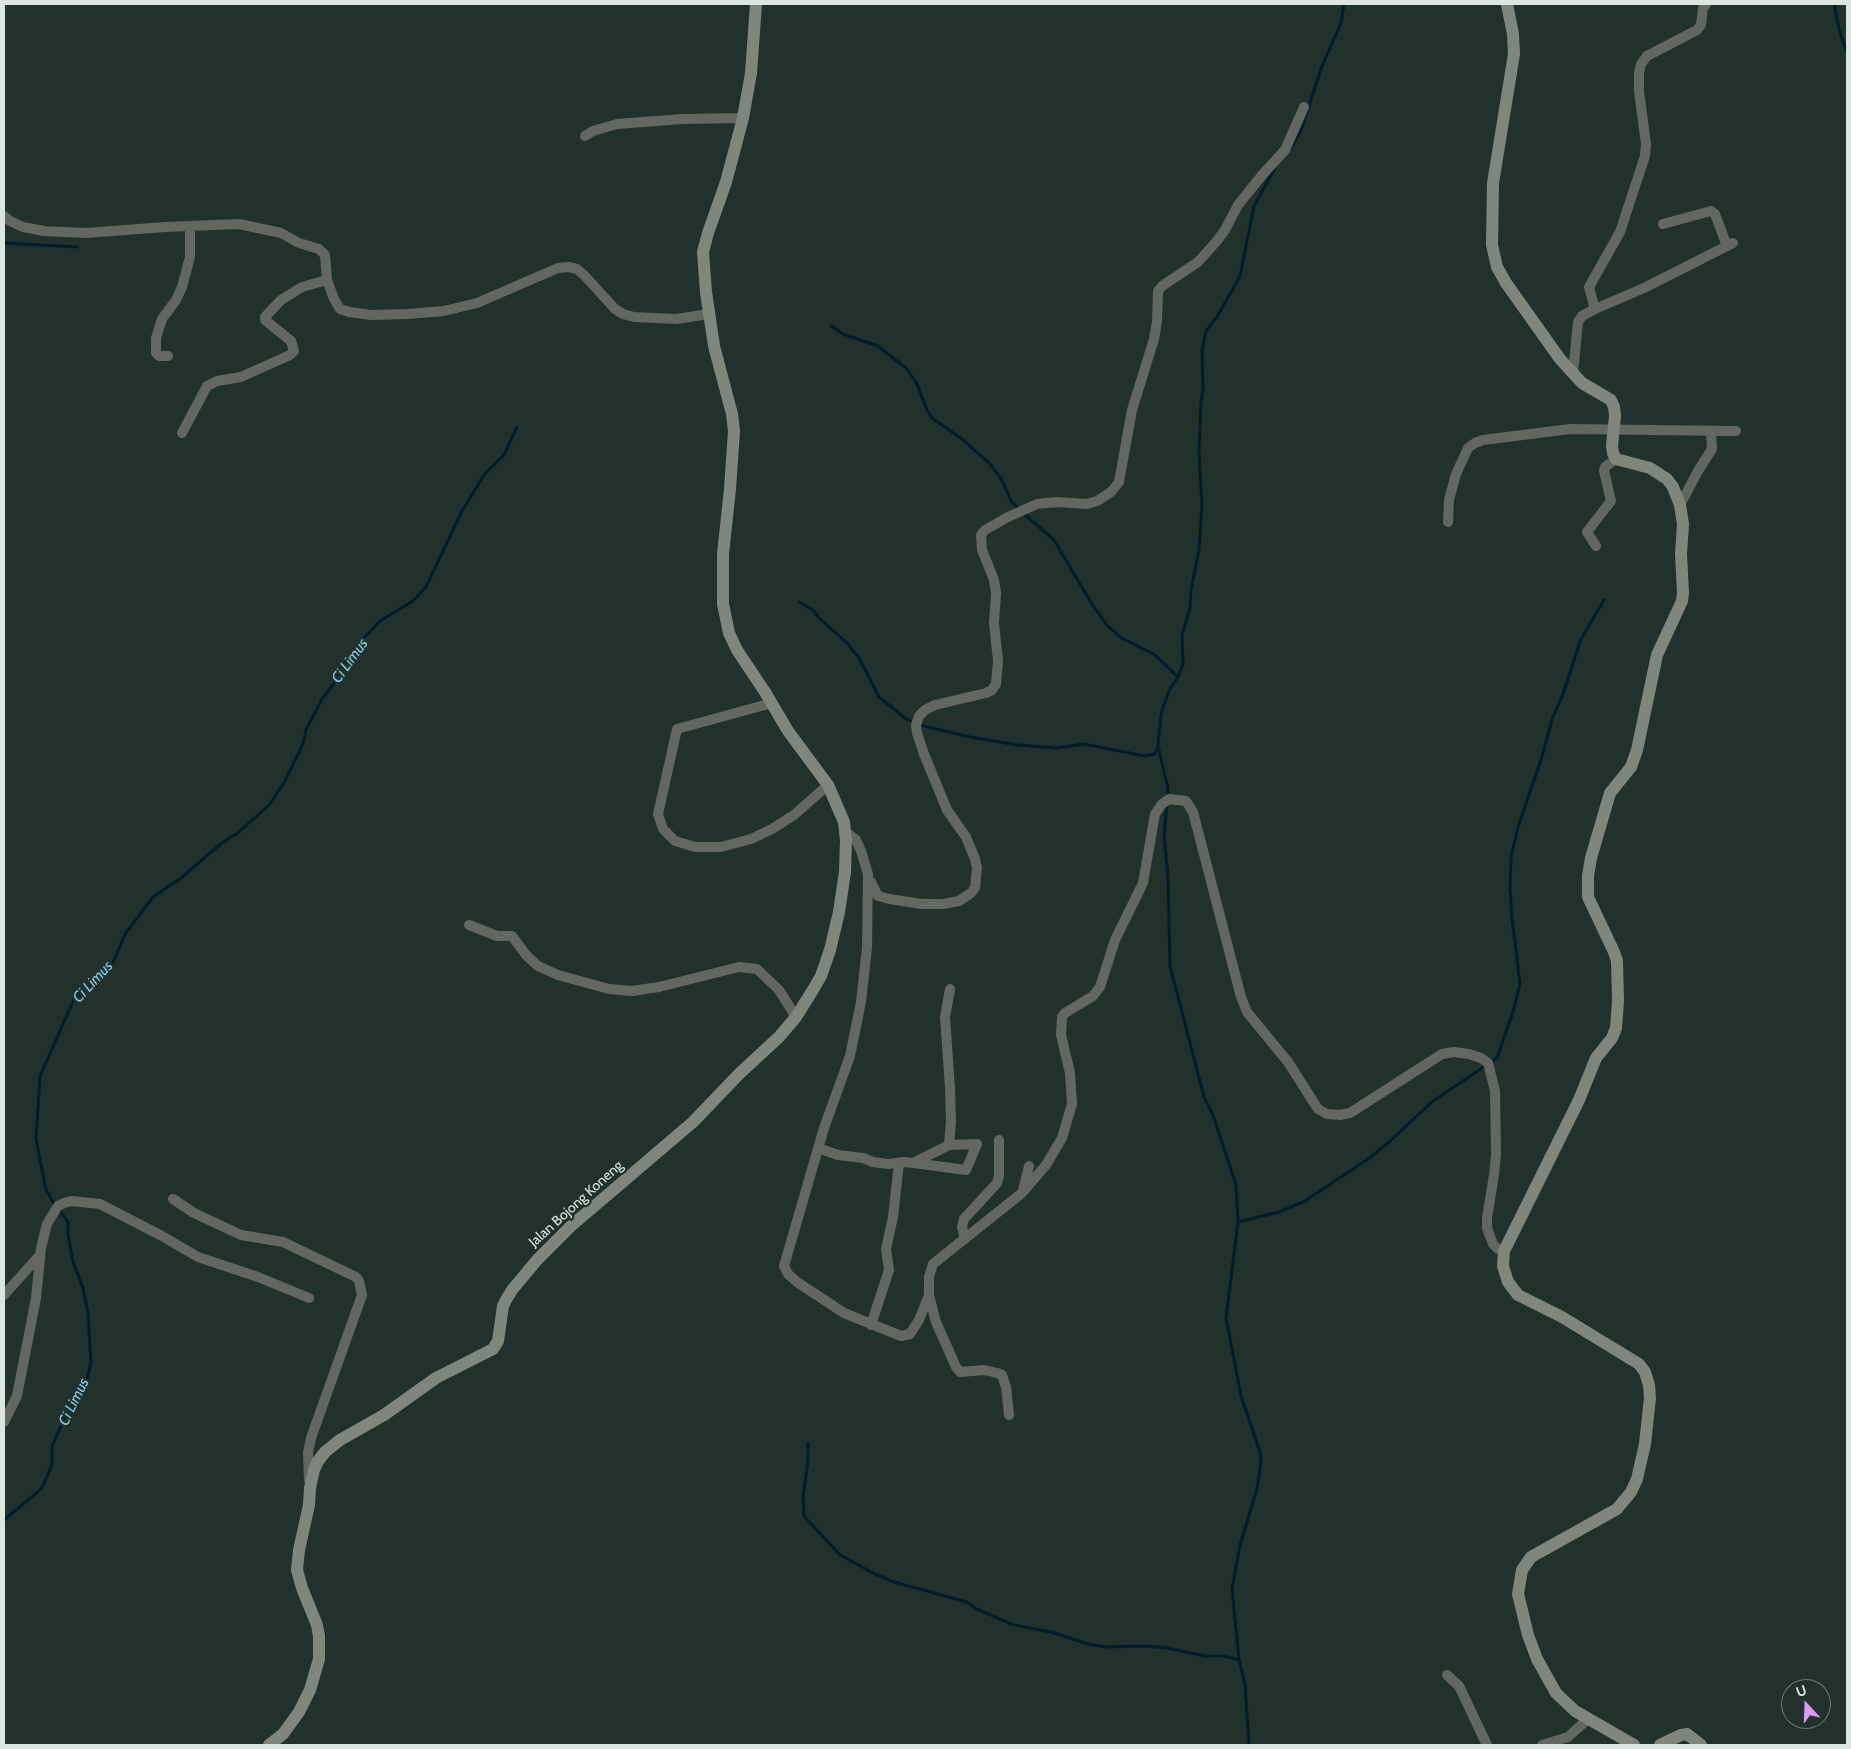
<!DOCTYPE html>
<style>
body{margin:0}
#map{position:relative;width:1851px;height:1749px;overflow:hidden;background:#21322c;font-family:Cabin,sans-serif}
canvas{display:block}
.frame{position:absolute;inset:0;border:5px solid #dbe6e1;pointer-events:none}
.north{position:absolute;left:1781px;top:1679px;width:50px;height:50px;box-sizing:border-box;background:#21322c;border:1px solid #6b7a74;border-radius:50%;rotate:340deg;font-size:14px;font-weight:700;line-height:20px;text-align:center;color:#dbe6e1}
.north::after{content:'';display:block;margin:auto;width:18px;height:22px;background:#de98f2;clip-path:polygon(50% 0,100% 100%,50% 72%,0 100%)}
</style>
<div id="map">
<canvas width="1851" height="1749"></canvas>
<div class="frame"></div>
<div class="north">U</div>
</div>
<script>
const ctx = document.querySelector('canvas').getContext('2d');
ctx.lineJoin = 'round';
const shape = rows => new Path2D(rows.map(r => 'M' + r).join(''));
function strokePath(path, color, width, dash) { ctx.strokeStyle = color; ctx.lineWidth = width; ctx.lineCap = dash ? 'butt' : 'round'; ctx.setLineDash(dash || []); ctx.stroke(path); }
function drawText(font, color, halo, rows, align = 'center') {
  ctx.font = font + ' Cabin,sans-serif'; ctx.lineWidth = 4.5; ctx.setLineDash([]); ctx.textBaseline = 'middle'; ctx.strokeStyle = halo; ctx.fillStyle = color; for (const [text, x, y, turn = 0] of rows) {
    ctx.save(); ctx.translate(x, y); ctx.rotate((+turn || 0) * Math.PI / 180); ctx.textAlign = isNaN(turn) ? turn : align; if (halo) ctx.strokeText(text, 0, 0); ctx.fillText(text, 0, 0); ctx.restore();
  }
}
strokePath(shape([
 [1834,4,1840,33,1847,52],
 [1291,148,1301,130,1322,66,1341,23,1344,4],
 [4,243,77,247],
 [831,326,843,334,878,346,907,369,917,384,927,410,932,418,962,439,990,464,1002,480,1011,501,1019,509],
 [1023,513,1054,540,1092,604,1106,624,1120,637,1155,655,1178,677],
 [799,602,813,610,819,618,847,643,859,658,879,697,906,719,924,726,970,737,1018,745,1056,748,1084,744,1145,756,1155,754,1158,746],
 [55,1205,46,1190,36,1139,40,1076,75,997,98,980,112,965,125,934,153,897,181,878,223,842,239,832,270,804,285,781,303,744,306,730,322,699,334,683,338,673,358,644,380,621,413,601,426,587,462,511,484,475,504,455,517,427],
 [1238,1222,1279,1212,1305,1201,1368,1159,1389,1142,1433,1101,1497,1058,1513,1012,1520,984,1512,918,1510,888,1511,857,1518,827,1542,757,1552,719,1563,694,1581,639,1604,600],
 [808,1443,808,1460,803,1497,804,1516,840,1555,875,1574,894,1582,967,1602,975,1608,1014,1625,1051,1632,1088,1644,1106,1647,1146,1646,1167,1648,1205,1656,1224,1656,1239,1660],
 [4,1520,39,1491,44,1484,52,1464,52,1446,64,1419,85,1387,91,1363,88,1313,83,1288,73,1262,68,1235,68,1222,59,1210],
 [1249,1745,1245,1684,1239,1660,1232,1589,1240,1545,1257,1489,1261,1461,1260,1452,1241,1396,1226,1318,1238,1222,1236,1185,1213,1115,1204,1097,1170,966,1168,876,1164,838,1168,788,1158,746,1161,715,1163,707,1170,689,1178,677,1183,664,1182,635,1190,608,1191,590,1199,550,1202,505,1199,453,1201,401,1203,391,1202,351,1206,331,1217,317,1240,276,1254,206,1276,166]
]), '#001e2a', 3);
strokePath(shape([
 [585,136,593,131,617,124,683,119,743,118],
 [4,216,10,221,23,227,44,231,86,233,165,227,239,224,281,233,299,243,319,249,325,255,327,280,334,299,340,309,349,312,371,315,407,314,444,311,477,303,558,268,568,267,577,269,584,275,615,309,623,314,634,317,676,319,709,314],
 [1663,224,1711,211,1715,214,1727,246],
 [1595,309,1644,288,1733,243],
 [168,356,159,356,156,353,156,338,162,319,176,300,182,287,190,257,190,226],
 [1573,373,1578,322,1582,316,1595,309,1589,287,1620,232,1645,156,1646,144,1639,91,1639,73,1641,64,1647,56,1697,30,1701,25,1703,8,1706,4],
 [182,433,207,386,217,381,241,377,290,355,294,351,291,341,265,320,265,317,281,300,302,287,327,280],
 [1680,505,1698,471,1712,449,1711,431],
 [1448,522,1449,500,1456,474,1468,448,1475,443,1483,440,1570,429,1736,431],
 [1596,546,1587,532,1611,501,1604,471,1605,467,1616,459],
 [772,703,677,729,658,814,663,829,675,841,695,847,721,847,751,839,772,829,794,815,828,785],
 [846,832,856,840,861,851,868,874,867,948,861,1002,850,1056,824,1128,784,1266,788,1274,797,1282,844,1313,901,1336,910,1334,919,1320,929,1295,929,1277,933,1264,1022,1193,1046,1165,1062,1138,1072,1104,1070,1073,1061,1035,1062,1017,1065,1013,1093,996,1100,987,1115,940,1143,883,1155,814,1162,804,1169,799,1186,801,1193,812,1241,997,1247,1012,1288,1062,1318,1109,1327,1114,1340,1115,1350,1113,1442,1054,1454,1052,1469,1054,1481,1058,1488,1063,1495,1091,1496,1154,1494,1175,1487,1218,1487,1228,1493,1244,1498,1249,1504,1251],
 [871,882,878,896,889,899,922,904,943,904,959,901,971,893,975,888,977,868,975,859,966,837,947,810,924,754,917,733,916,725,919,716,925,710,935,705,986,693,992,690,996,684,998,661,994,623,996,593,994,580,982,550,981,535,985,530,1008,517,1037,504,1057,502,1087,504,1097,501,1111,492,1119,482,1132,410,1154,339,1157,321,1158,291,1162,286,1198,262,1216,242,1225,230,1238,205,1263,174,1285,150,1304,107],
 [469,925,497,936,512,936,526,955,538,966,558,975,609,989,632,991,659,987,739,967,757,969,779,990,796,1017],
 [818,1148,838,1155,863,1158,873,1162,888,1164,904,1162,913,1163,949,1145,951,1121,950,1088,945,1017,950,989],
 [914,1163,966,1170,977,1144,949,1145],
 [1023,1190,1029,1166],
 [173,1199,194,1213,241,1235,283,1242,356,1277,359,1281,362,1295,311,1438,308,1453,309,1480],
 [965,1239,962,1227,964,1219,997,1183,999,1176,999,1140],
 [4,1295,40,1255],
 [929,1295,936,1322,956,1367,960,1372,984,1370,997,1373,1002,1375,1006,1387,1009,1415],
 [871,1325,889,1270,886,1249,893,1217,899,1163],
 [4,1422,17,1396,36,1298,41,1248,47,1224,58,1206,64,1203,71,1201,100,1204,162,1236,198,1257,258,1277,309,1298],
 [1447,1675,1459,1686,1487,1745],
 [1542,1745,1568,1737,1588,1719]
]), '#626761', 10);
strokePath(shape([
 [1507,4,1513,34,1514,54,1493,183,1492,245,1497,267,1506,283,1560,359,1582,383,1611,400,1614,407,1615,416,1612,446,1613,453,1616,459,1650,468,1667,479,1673,487,1680,505,1683,524,1681,554,1683,592,1682,601,1657,655,1637,750,1631,767,1610,793,1591,858,1588,876,1588,897,1614,952,1617,961,1618,1001,1616,1028,1612,1038,1596,1058,1579,1100,1504,1251,1503,1266,1508,1282,1518,1295,1562,1317,1639,1364,1645,1372,1649,1385,1650,1398,1645,1444,1637,1479,1631,1492,1617,1509,1531,1557,1522,1570,1518,1594,1528,1635,1537,1659,1556,1693,1575,1711,1634,1745],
 [269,1745,283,1734,299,1712,310,1690,319,1659,319,1636,317,1625,302,1588,297,1570,299,1550,309,1505,310,1488,314,1470,318,1461,325,1452,340,1440,384,1415,436,1378,493,1349,498,1341,503,1306,506,1300,512,1290,537,1260,571,1226,693,1122,739,1074,779,1037,796,1017,811,993,821,976,830,950,839,912,845,872,846,840,844,822,828,785,788,731,765,692,737,650,729,633,723,604,723,554,730,489,734,431,732,414,714,346,706,292,703,252,708,233,726,182,743,118,751,73,756,4],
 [1660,1745,1681,1735,1687,1734,1701,1745]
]), '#7f877d', 12);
drawText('14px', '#dbe6e1', '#21322c', [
 ["Jalan Bojong Koneng",576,1204,-42]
]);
drawText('italic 15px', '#87cded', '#21322c', [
 ["Ci Limus",350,661,-54],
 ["Ci Limus",93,982,-47],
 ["Ci Limus",74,1402,-64]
]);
</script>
